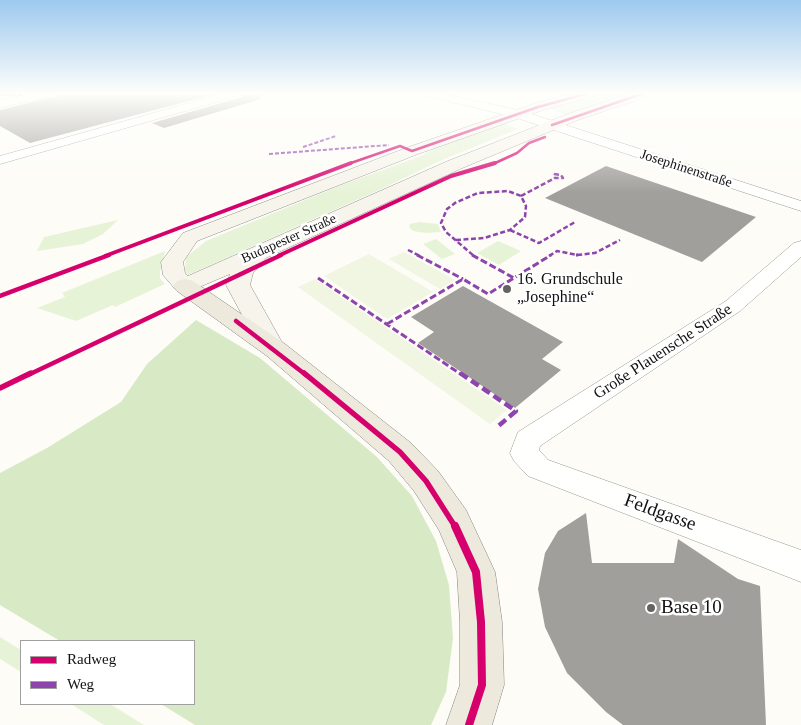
<!DOCTYPE html>
<meta charset="utf-8">
<style>
body{margin:0}
#map{position:relative;width:801px;height:725px;overflow:hidden;background:#fdfcf7;font-family:Georgia,serif}
canvas{display:block}
.legend{position:absolute;left:20px;top:640px;width:175px;height:65px;box-sizing:border-box;background:#fff;border:1px solid #a0a0a0;margin:0;padding:6px 9px;list-style:none;font-size:15px;color:#111}
.legend li{display:flex;align-items:center;gap:10px;height:25px}
.legend b{width:25px;border:1px solid #a0a0a0}
</style>
<div id="map">
<canvas width="801" height="725"></canvas>
<ul class="legend">
<li><b style="height:6px;background:#d6006c"></b>Radweg</li>
<li><b style="height:6px;background:#8e44ad"></b>Weg</li>
</ul>
</div>
<script>
const ctx = document.querySelector('canvas').getContext('2d');
ctx.lineJoin = 'round';
function paint(path, color) { ctx.fillStyle = color; ctx.fill(path, 'evenodd'); }
const shape = rows => new Path2D(rows.map(r => 'M' + r).join(''));
function strokePath(path, color, width, dash) { ctx.strokeStyle = color; ctx.lineWidth = width; ctx.lineCap = dash ? 'butt' : 'round'; ctx.setLineDash(dash || []); ctx.stroke(path); }
function drawText(font, color, halo, rows, align = 'center') {
  ctx.font = font + ' Georgia,serif'; ctx.lineWidth = 5; ctx.setLineDash([]); ctx.textBaseline = 'middle'; ctx.strokeStyle = halo; ctx.fillStyle = color; for (const [text, x, y, turn = 0] of rows) {
    ctx.save(); ctx.translate(x, y); ctx.rotate((+turn || 0) * Math.PI / 180); ctx.textAlign = isNaN(turn) ? turn : align; if (halo) ctx.strokeText(text, 0, 0); ctx.fillText(text, 0, 0); ctx.restore();
  }
}
paint(shape([
 [598,93,634,93,566,115,548,108],
 [503,123,518,129,442,160,381,189,188,275,185,272,186,257,206,241,344,184,421,156,445,143],
 [118,220,103,234,83,244,37,251,44,237],
 [419,222,438,224,441,232,426,233,413,231,409,227,410,224],
 [436,239,455,254,442,259,423,244],
 [498,241,521,251,499,265,477,253],
 [165,251,160,272,160,278,165,284,115,307,113,305,76,321,37,308,65,297,62,293],
 [0,637,21,650,21,672,0,659],
 [71,704,110,704,144,725,104,725]
]), '#e7f3d7');
paint(shape([
 [196,320,260,358,377,457,412,496,436,541,449,585,453,638,446,692,431,725,195,725,161,704,194,704,194,641,60,641,0,605,0,473,47,448,121,402,147,364]
]), '#d8eac5');
paint(shape([
 [404,252,455,280,440,289,389,259],
 [369,254,433,292,387,319,324,276],
 [315,279,507,410,490,424,298,287]
]), '#f0f6e1');
paint(shape([
 [69,93,219,93,30,143,0,126,0,110],
 [245,93,260,93,261,99,164,128,152,123,242,97],
 [606,166,647,180,756,217,702,262,545,198],
 [463,286,563,342,542,359,561,370,515,408,418,343,434,332,411,317],
 [586,513,592,563,674,563,678,539,738,579,760,586,766,725,623,725,606,712,567,673,545,627,538,589,545,553,558,531]
]), '#a19f9c');
const minor = shape([
 [35,93,56,93,54,95,0,108,0,100,35,93],
 [225,93,243,93,241,95,0,164,0,156,225,93],
 [420,93,440,93,522,111,801,201,801,211,514,117,422,95,420,93],
 [801,241,801,257,740,311,540,446,539,450,548,460,801,550,801,582,528,476,514,461,510,453,518,432,726,301,794,243,801,241]
]);
const secondary = shape([
 [575,93,596,93,594,96,543,110,418,154,197,241,183,262,185,273,188,276,448,161,565,115,632,93,650,93,649,96,575,121,460,169,266,258,253,273,250,285,284,346,280,352,271,355,262,352,226,285,230,274,185,293,177,291,163,275,161,262,183,233,406,148,533,104,575,93]
]);
const primary = shape([
 [185,279,193,281,285,344,411,443,438,471,466,510,495,572,502,622,504,685,492,725,446,725,460,685,460,622,457,572,439,530,414,491,389,461,267,356,177,291,173,286,177,281,185,279]
]);
strokePath(minor, '#979795', 1);
strokePath(secondary, '#8e8d8b', 1);
strokePath(primary, '#858482', 1);
paint(minor, '#fffffe');
paint(secondary, '#f6f4eb');
paint(primary, '#ede9dc');
strokePath(shape([
 [0,95,22,95],
 [303,147,336,136],
 [269,154,389,145]
]), '#8e44ad', 2, [4, 2]);
strokePath(shape([
 [554,174,561,175,563,178,555,178,554,174],
 [521,196,555,178],
 [510,230,539,243,575,222],
 [456,240,484,238,510,230,525,217,526,206,521,196,508,191,478,193,455,203,447,209,441,223,446,232,474,256],
 [408,250,420,256],
 [549,256,557,251,577,255,595,253,620,240]
]), '#8e44ad', 2.5, [5, 2.5]);
strokePath(shape([
 [417,255,463,279],
 [472,255,514,278],
 [576,255,578,255],
 [318,278,462,375],
 [387,324,463,279,488,294,551,255]
]), '#8e44ad', 3, [7, 3]);
strokePath(shape([
 [460,373,516,411,496,428]
]), '#8e44ad', 4.5, [9, 4.5]);
strokePath(shape([
 [552,125,644,93],
 [348,164,400,146,412,151,538,107,589,93],
 [493,164,517,153,529,143,545,137]
]), '#d6006c', 2.5);
strokePath(shape([
 [105,256,351,163],
 [278,256,451,176,495,163]
]), '#d6006c', 4);
strokePath(shape([
 [0,296,109,255],
 [236,321,306,375],
 [28,375,281,255]
]), '#d6006c', 4.5);
strokePath(shape([
 [304,373,400,452,426,481,456,528],
 [0,388,31,373]
]), '#d6006c', 5.5);
strokePath(shape([
 [455,526,476,572,481,622,482,685,469,725]
]), '#d6006c', 8);
const sky = ctx.createLinearGradient(0, 0, 0, 194);
sky.addColorStop(0, '#9dc9ee');
sky.addColorStop(0.48, '#fefefb');
sky.addColorStop(1, '#fefefb00');
ctx.fillStyle = sky;
ctx.fillRect(0, 0, 801, 194);
for (const [x, y, r, color] of [
 [507,289,5,"#646362"],
 [651,608,5,"#646362"]
]) { const dot = new Path2D(); dot.arc(x, y, r, 0, 2 * Math.PI); ctx.fillStyle = color; ctx.fill(dot); strokePath(dot, '#fff', 2); }
drawText('14px', '#111', '#fff', [
 ["Josephinenstraße",686,169,18],
 ["Budapester Straße",289,239,-24]
]);
drawText('16px', '#111', '#fff', [
 ["16. Grundschule",517,280],
 ["„Josephine“",517,298]
], 'left');
drawText('16px', '#111', '#fff', [
 ["Große Plauensche Straße",663,352,-33]
]);
drawText('19px', '#111', '#fff', [
 ["Feldgasse",660,513,20]
]);
drawText('19px', '#111', '#fff', [
 ["Base 10",661,608]
], 'left');
</script>
